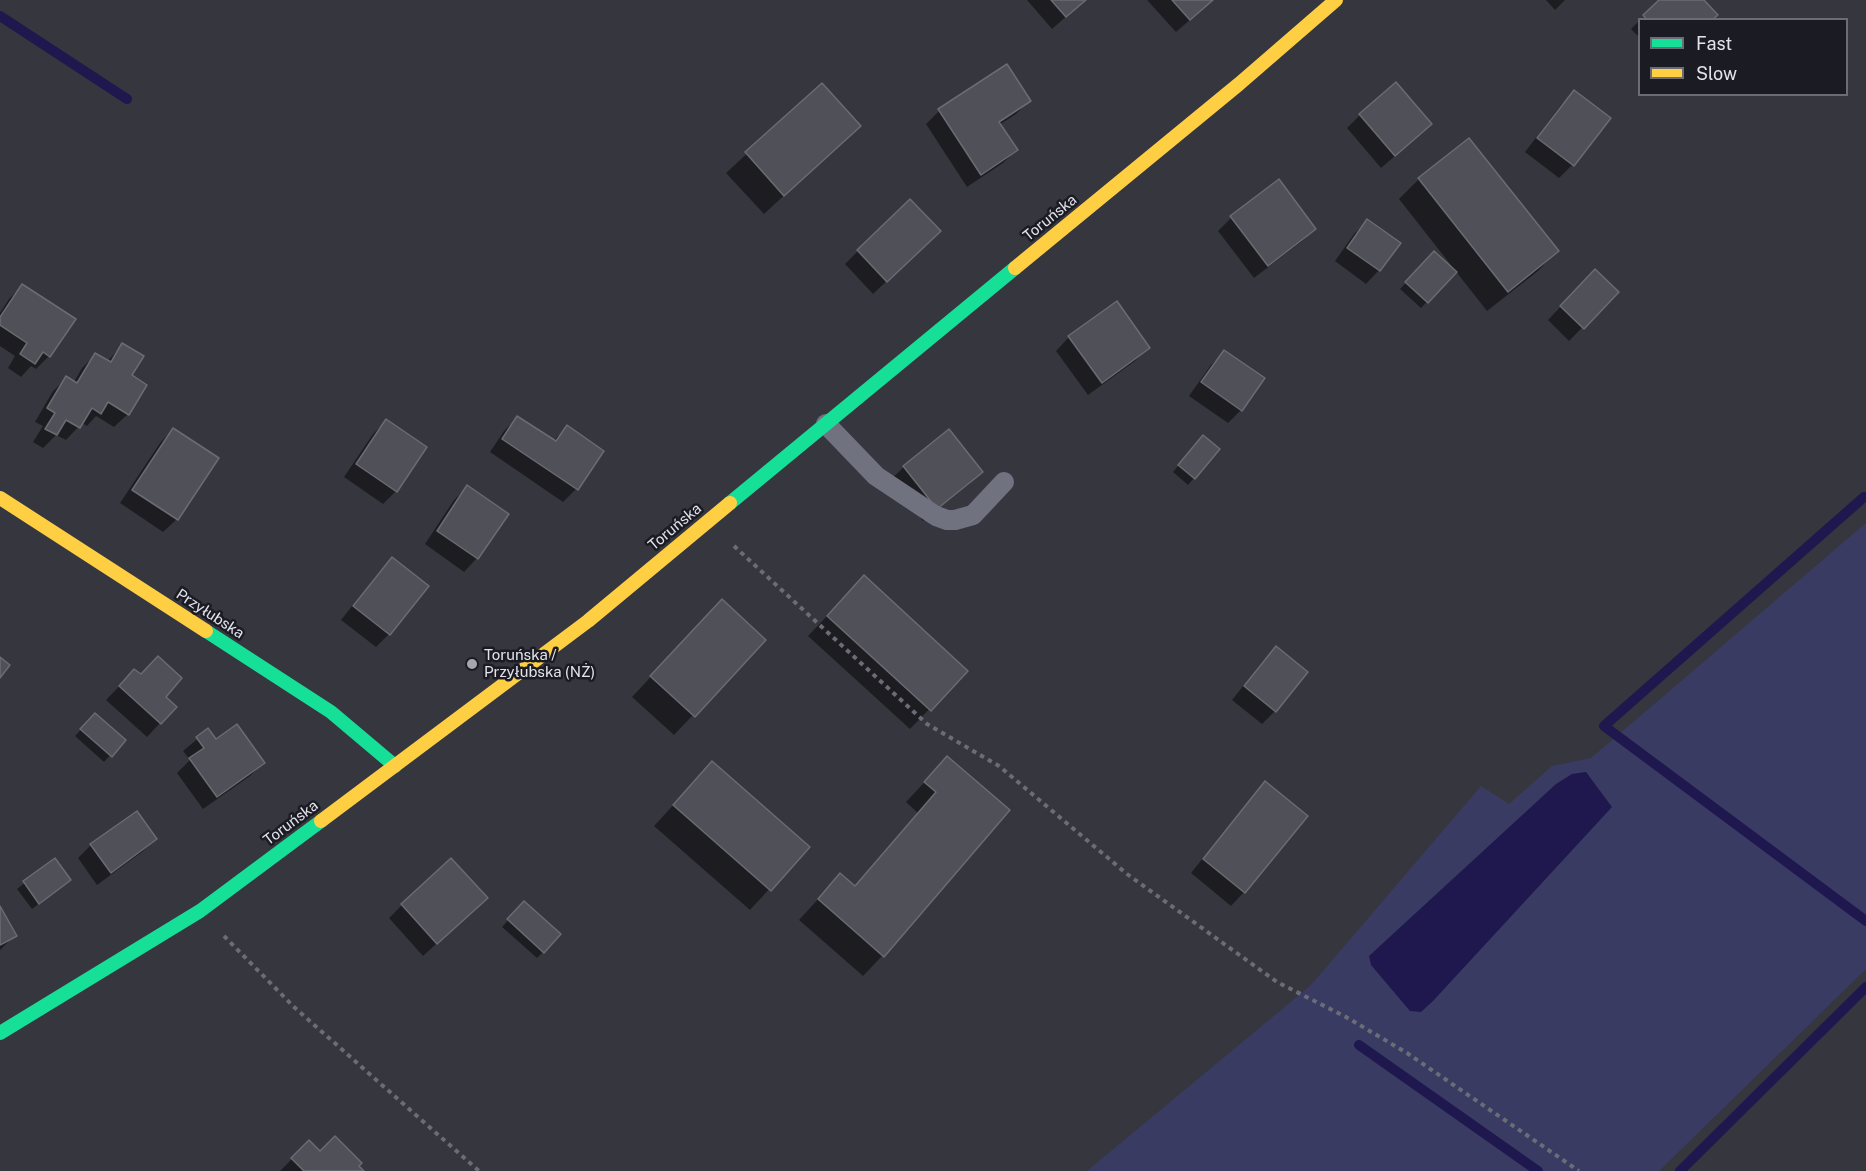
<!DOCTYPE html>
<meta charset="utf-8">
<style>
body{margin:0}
#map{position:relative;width:1866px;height:1171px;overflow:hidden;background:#36363f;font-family:"Public Sans",sans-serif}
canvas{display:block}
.legend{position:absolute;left:1638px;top:18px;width:210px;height:78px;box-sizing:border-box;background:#1b1c23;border:2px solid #6b6c74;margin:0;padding:8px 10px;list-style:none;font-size:18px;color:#e2e3ed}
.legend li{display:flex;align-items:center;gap:12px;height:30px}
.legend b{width:30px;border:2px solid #6b6c74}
</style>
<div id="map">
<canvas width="1866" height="1171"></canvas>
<ul class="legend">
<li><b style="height:8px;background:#16e098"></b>Fast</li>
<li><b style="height:8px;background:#ffcf43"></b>Slow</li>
</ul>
</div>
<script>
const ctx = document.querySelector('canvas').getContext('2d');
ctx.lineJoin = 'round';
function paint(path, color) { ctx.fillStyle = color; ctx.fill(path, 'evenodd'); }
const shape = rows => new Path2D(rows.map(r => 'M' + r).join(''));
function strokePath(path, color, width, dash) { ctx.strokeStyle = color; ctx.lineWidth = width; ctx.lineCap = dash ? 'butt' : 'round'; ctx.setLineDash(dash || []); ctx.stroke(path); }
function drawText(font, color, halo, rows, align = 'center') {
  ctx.font = font + ' "Public Sans",sans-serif'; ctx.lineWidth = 5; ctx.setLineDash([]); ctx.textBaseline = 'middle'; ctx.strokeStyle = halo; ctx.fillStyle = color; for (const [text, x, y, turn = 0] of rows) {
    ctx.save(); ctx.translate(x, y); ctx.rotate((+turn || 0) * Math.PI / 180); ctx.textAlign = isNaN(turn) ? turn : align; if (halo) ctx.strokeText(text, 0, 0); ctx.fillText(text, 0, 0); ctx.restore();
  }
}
paint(shape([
 [1866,523,1866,969,1659,1171,1087,1171,1311,985,1481,786,1509,804,1552,766,1591,758]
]), '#3a3b62');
paint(shape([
 [1586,772,1612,807,1433,1001,1421,1012,1410,1011,1371,965,1369,956,1556,784,1572,774]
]), '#1e184e');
paint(shape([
 [1027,0,1085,0,1052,29],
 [1147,0,1213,0,1176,32],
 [1546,0,1565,0,1555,10],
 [1640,20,1640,38,1631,29],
 [1006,66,1029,101,1016,114,999,125,1016,150,1003,163,967,187,926,124,939,111],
 [821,85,859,126,764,214,726,173],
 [1574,92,1609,118,1572,165,1559,178,1525,152,1561,105],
 [1360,115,1417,137,1381,168,1347,128],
 [1469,140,1557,251,1538,271,1487,311,1399,199,1419,179],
 [1279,181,1314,229,1301,242,1254,278,1218,231,1231,218],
 [1367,221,1379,270,1366,284,1335,261,1354,234],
 [926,244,873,294,845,264,858,251],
 [1434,253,1455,273,1421,308,1400,289],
 [1582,284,1617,292,1569,341,1548,320],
 [22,286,49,356,36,369,31,366,21,377,8,368,15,356,0,346,0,313,9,299],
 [1069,337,1148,347,1135,361,1088,395,1056,351],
 [122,345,130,376,128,414,114,427,96,416,87,426,82,423,66,440,56,435,43,448,33,442,43,426,35,422,53,391,67,378,74,382,82,368,95,355,107,362],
 [1224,352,1241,410,1228,423,1189,396,1211,365],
 [517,418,553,441,567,427,602,451,576,489,563,502,490,452,504,431],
 [386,421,396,491,383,504,344,477,373,434],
 [173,429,177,519,163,532,120,503,160,443],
 [1197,443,1218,450,1188,485,1173,472],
 [904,467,981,472,968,485,923,521,890,480],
 [467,487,477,558,464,572,425,544,454,500],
 [392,559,389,634,376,647,341,620,379,572],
 [864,577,966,671,910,729,808,636],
 [703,621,764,640,674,735,632,697],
 [1276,648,1275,711,1262,724,1232,700,1263,661],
 [134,671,175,707,147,737,106,700],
 [89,721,124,740,104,762,75,736],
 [208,730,216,741,263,763,250,776,203,809,177,773,190,760,183,751],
 [947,758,1008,810,882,956,863,976,799,920,840,875,854,887,918,813,906,802],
 [712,763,808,847,750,910,654,826],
 [1265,783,1305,816,1244,892,1231,906,1191,873,1252,797],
 [155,839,142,852,97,885,78,858,91,845],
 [54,860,69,880,32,909,17,889],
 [402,905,472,911,423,956,389,918],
 [0,909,15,935,0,950],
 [518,909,543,952,537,958,502,927],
 [309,1142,320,1153,357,1166,362,1171,280,1171]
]), '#0007');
strokePath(shape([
 [0,16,127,99],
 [1864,497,1604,726,1866,921],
 [1359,1045,1538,1171],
 [1680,1171,1866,987]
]), '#1e184e', 10);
const building = shape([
 [1051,0,1086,0,1066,17,1051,0],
 [1172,0,1213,0,1190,20,1172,0],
 [1659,0,1704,0,1718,15,1712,20,1647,20,1643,15,1659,0],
 [1007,64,1031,101,999,122,1018,150,981,175,938,109,1007,64],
 [1396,82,1432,124,1395,156,1359,114,1396,82],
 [822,83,861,126,784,196,745,152,822,83],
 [1574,90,1611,118,1574,166,1537,138,1574,90],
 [1469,138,1559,251,1508,292,1418,178,1469,138],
 [1279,179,1316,229,1268,266,1230,216,1279,179],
 [910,199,941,231,887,282,857,250,910,199],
 [1367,219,1401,243,1380,271,1347,248,1367,219],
 [1434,251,1457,272,1428,303,1405,282,1434,251],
 [1595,269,1619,292,1584,329,1560,306,1595,269],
 [22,284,76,319,50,357,43,352,35,364,20,354,27,343,0,325,0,317,22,284],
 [1117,301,1150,348,1102,383,1068,336,1117,301],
 [122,343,144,356,132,375,147,385,129,415,108,402,101,414,92,408,80,428,66,420,57,435,45,429,55,413,47,408,66,376,77,383,95,353,111,362,122,343],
 [1224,350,1265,378,1242,411,1201,382,1224,350],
 [517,416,556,441,567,425,604,451,578,490,502,439,517,416],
 [386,419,427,447,397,492,356,464,386,419],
 [173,428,219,458,178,520,132,490,173,428],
 [949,429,983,472,937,509,903,466,949,429],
 [1203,435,1220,449,1195,479,1178,465,1203,435],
 [467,485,509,514,478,559,437,531,467,485],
 [392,557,429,586,390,635,353,606,392,557],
 [864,575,968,671,931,711,827,616,864,575],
 [722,599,766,640,695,717,650,676,722,599],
 [1276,646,1308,672,1276,712,1244,686,1276,646],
 [158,656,182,678,166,697,177,707,161,724,119,686,134,669,141,674,158,656],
 [0,657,10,665,0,678,0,657],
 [95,713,126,740,112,757,80,729,95,713],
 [237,724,265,763,217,797,189,758,204,748,196,737,208,728,216,739,237,724],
 [947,756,1010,810,884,957,818,899,840,873,855,886,936,792,924,782,947,756],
 [712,761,810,847,771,891,673,805,712,761],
 [1265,781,1308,816,1245,893,1203,859,1265,781],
 [137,811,157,839,111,873,90,844,137,811],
 [55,858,71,880,39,904,23,881,55,858],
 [451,858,488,898,437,944,401,904,451,858],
 [524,901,561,934,544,953,507,919,524,901],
 [0,906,17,936,0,945,0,906],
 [335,1136,362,1163,359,1166,364,1171,304,1171,291,1158,309,1140,320,1151,335,1136]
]);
paint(building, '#505058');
strokePath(building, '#6b6b73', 1.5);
strokePath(shape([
 [734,546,927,724,999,766,1127,874,1277,982,1346,1017,1407,1053,1579,1171],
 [224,936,294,1007,479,1171]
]), '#6c6c77', 4, [4.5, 4.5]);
strokePath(shape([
 [826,424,876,476,936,516,947,520,955,520,973,515,1004,482]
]), '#717280', 20);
strokePath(shape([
 [730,503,1015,268],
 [206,631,331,712,395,766],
 [0,1033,200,911,321,821]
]), '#16e098', 14);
strokePath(shape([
 [1015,268,1239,84,1336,0],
 [0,498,206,631],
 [321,821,588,621,730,503]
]), '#ffcf43', 14);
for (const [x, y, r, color] of [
 [472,664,6,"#a6a6b0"]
]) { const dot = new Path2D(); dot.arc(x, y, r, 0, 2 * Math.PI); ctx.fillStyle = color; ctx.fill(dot); strokePath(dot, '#1b1c23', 2); }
drawText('15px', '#e2e3ed', '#1b1c23', [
 ["Toruńska",1050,218,-39],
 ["Toruńska",675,527,-40],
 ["Przyłubska",210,614,33],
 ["Toruńska",291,823,-37]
]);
drawText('15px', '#e2e3ed', '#1b1c23', [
 ["Toruńska /",484,655],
 ["Przyłubska (NŻ)",484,672]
], 'left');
</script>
